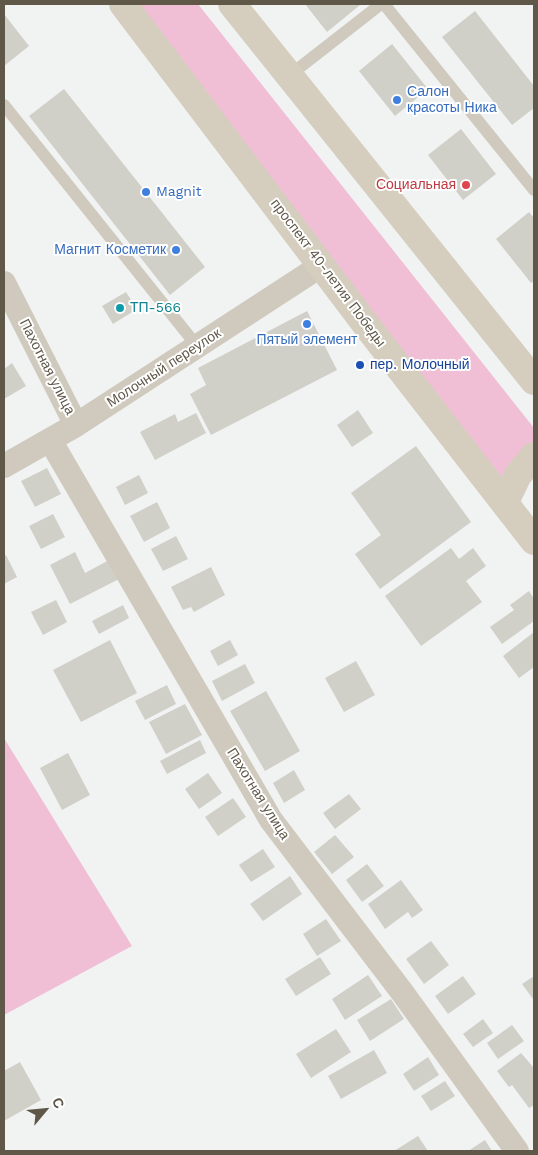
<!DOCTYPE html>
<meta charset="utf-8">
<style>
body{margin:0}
#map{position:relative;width:538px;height:1155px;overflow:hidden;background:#f1f3f3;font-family:"Work Sans",sans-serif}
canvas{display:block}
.frame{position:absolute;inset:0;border:5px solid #5f5748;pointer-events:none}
.north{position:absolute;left:20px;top:1085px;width:50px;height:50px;-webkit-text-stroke:4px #fff;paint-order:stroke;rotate:62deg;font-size:14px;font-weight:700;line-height:20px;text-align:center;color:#5f5748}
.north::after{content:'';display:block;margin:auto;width:18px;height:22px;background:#5f5748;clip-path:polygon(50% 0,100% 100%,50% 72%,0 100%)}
</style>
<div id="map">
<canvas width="538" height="1155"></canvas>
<div class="frame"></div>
<div class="north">С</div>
</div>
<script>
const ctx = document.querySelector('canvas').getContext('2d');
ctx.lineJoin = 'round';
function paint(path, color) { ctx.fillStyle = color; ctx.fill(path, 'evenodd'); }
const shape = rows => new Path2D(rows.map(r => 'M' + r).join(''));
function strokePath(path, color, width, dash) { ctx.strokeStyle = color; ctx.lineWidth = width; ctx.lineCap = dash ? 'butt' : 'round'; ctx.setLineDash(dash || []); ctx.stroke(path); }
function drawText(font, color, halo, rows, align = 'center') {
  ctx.font = font + ' "Work Sans",sans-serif'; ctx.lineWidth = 4; ctx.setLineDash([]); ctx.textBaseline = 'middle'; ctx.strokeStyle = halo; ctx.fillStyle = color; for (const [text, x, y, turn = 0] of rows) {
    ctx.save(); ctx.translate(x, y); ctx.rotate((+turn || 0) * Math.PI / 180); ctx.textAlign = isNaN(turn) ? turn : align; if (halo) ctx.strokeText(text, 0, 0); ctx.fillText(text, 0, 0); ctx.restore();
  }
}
paint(shape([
 [128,4,198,4,534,428,534,452,500,486],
 [4,738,132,946,4,1015]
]), '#f1bfd5');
paint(shape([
 [305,4,359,4,360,5,327,32],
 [475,11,534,86,534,108,512,125,442,37],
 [4,14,29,46,4,66],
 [392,44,428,89,395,116,359,71],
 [64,89,205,267,170,295,29,116],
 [461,129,496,174,463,200,428,155],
 [529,212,534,218,534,281,531,283,496,239],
 [126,292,137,309,113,324,102,306],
 [307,311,337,370,211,435,190,394,206,385,198,368],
 [12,363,26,386,4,399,4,369],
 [358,410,373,433,352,447,337,425],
 [196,413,206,433,155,460,140,432,175,414,178,422],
 [416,446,471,522,380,589,355,554,381,535,351,493],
 [47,468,61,494,35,507,21,481],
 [139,475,148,493,125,505,116,487],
 [157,502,170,528,144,542,130,516],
 [53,514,65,537,41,549,29,526],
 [176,536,188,559,163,571,151,549],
 [451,548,459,559,473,548,486,566,466,581,482,602,421,646,385,596],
 [75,552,85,573,111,559,121,578,70,604,50,565],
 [6,555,17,577,4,584,4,556],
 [211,567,225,595,194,612,191,607,183,610,171,587],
 [529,591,534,599,534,621,502,644,490,627,514,610,510,605],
 [56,600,67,622,43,635,31,612],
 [123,605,129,618,99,634,92,621],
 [534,632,534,667,519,678,503,656],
 [110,640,137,693,81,722,53,670],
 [230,640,238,655,218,666,210,651],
 [356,661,375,695,344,712,325,678],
 [245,664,255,683,222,701,212,681],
 [167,685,176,704,145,720,135,701],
 [266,691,300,751,265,771,230,711],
 [185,704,202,735,166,754,149,722],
 [200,740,206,753,167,774,160,761],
 [68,753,90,795,62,810,40,768],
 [294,770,305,790,284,803,273,783],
 [208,773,222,793,199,809,185,789],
 [349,794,361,809,335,829,323,813],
 [233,798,246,817,218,836,205,817],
 [335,835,354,857,332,874,314,852],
 [263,849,275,867,251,882,239,865],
 [367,864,384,886,362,902,346,880],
 [290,876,302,894,263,921,250,904],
 [401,880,423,910,412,918,408,912,385,929,368,904],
 [326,919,341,941,317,956,303,934],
 [431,941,449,965,424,984,406,959],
 [320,957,331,974,296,996,285,979],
 [368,975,382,996,345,1020,332,999],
 [463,976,476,994,448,1014,435,996],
 [534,976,534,998,533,999,522,984],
 [391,999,404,1019,370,1041,357,1020],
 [483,1019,493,1033,473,1047,463,1034],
 [512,1025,524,1041,498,1059,487,1043],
 [336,1029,351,1052,311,1078,296,1054],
 [374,1050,387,1073,341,1099,328,1076],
 [521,1053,534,1068,534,1105,529,1108,512,1085,509,1087,497,1071],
 [428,1057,439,1075,414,1091,403,1074],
 [20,1062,41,1100,4,1121,4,1071],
 [445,1081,455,1096,431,1111,421,1096],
 [418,1136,428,1151,394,1151],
 [485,1140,492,1151,468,1151]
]), '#d0cfc8');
strokePath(shape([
 [384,4,534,190],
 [290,75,381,4],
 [4,105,197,346]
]), '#d0cabe', 12);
strokePath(shape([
 [4,283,76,425],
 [50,440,271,820,402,992,517,1151],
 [4,466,76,425,322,265]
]), '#d0cabe', 24);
strokePath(shape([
 [123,4,370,330,534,541],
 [232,4,534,381],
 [505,502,518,475,534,456]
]), '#d5cebe', 28);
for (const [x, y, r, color] of [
 [397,100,5,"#3f7fe0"],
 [466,185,5,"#e0444e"],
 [146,192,5,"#3f7fe0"],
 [176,250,5,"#3f7fe0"],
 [120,308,5,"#0f9aa8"],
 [307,324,5,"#3f7fe0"],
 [360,365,5,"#1a4fb4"]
]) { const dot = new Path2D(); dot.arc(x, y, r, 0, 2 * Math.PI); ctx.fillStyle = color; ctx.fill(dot); strokePath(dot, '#fff', 2); }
drawText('14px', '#366cbe', '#fff', [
 ["Салон",407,92],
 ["красоты Ника",407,108],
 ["Magnit",156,192],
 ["Магнит Косметик",166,250,"right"],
 ["Пятый элемент",307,340,"center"]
], 'left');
drawText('14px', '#be3a42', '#fff', [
 ["Социальная",456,185]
], 'right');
drawText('14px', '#5f5748', '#fff', [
 ["проспект 40-летия Победы",328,273,53],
 ["Пахотная улица",47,367,63],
 ["Молочный переулок",164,368,-33],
 ["Пахотная улица",258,794,58]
]);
drawText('14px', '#0d838f', '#fff', [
 ["ТП-566",130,308]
], 'left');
drawText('14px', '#164399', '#fff', [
 ["пер. Молочный",370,365]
], 'left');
</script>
